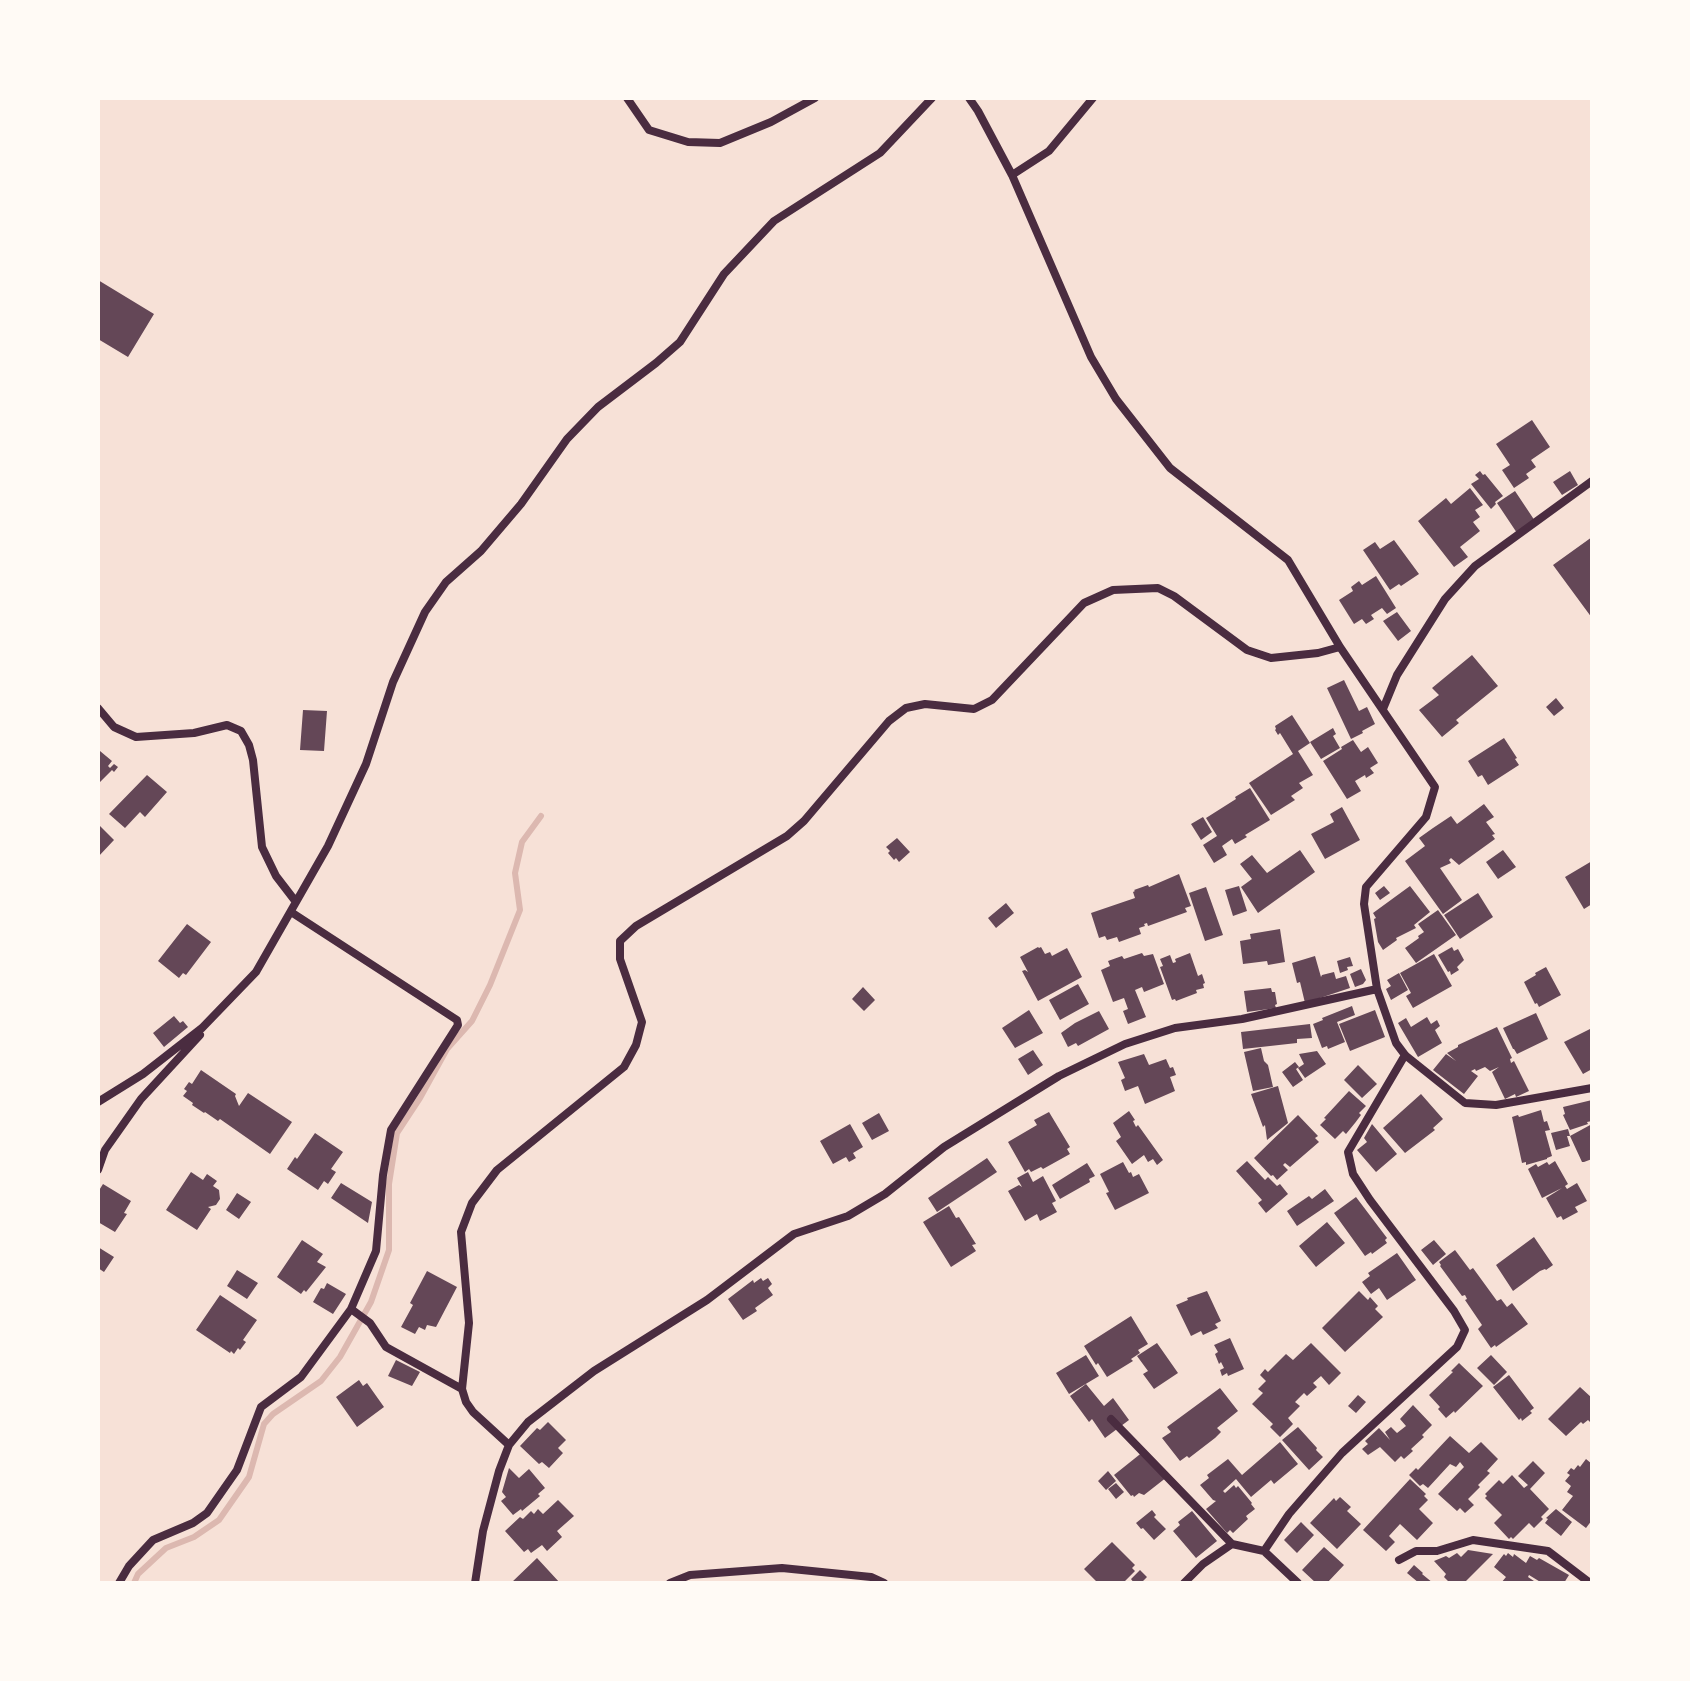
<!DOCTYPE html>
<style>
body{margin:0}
#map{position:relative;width:1690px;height:1681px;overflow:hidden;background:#f7e1d7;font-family:Raleway,sans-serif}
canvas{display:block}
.frame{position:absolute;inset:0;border:100px solid #fffaf5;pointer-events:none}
</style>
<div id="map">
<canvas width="1690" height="1681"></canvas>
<div class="frame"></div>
</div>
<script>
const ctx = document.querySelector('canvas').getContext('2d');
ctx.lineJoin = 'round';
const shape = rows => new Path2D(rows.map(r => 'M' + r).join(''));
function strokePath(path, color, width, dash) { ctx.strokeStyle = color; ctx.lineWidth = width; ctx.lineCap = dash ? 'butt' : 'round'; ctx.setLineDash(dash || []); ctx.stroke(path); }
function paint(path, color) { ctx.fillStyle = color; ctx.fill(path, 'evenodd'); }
strokePath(shape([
 [134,1583,138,1574,166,1548,194,1537,219,1520,249,1477,264,1424,273,1414,321,1381,340,1357,371,1302,389,1250,389,1184,397,1133,420,1098,447,1049,472,1021,490,985,520,910,515,873,522,842,541,816]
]), '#dcb8b0', 6);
paint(shape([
 [98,280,154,314,128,357,98,339],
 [1532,420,1550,447,1531,460,1536,467,1526,474,1529,478,1514,488,1502,470,1510,465,1496,444],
 [1480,471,1483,475,1485,474,1503,496,1495,502,1496,504,1491,509,1471,484,1479,479,1475,475],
 [1570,471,1578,485,1562,495,1553,482],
 [1470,488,1483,505,1475,510,1480,517,1473,522,1480,531,1460,547,1468,557,1454,567,1418,521,1446,498,1451,504],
 [1515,491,1535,521,1517,533,1497,503],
 [1592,537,1592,618,1553,565],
 [1394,540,1419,574,1401,586,1399,584,1390,590,1363,550,1375,542,1380,549],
 [1376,576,1396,608,1387,614,1382,608,1371,615,1374,619,1366,624,1362,619,1354,624,1339,600,1353,591,1351,587,1359,581,1362,585],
 [1397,612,1411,631,1398,641,1383,621],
 [1472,655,1498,686,1456,720,1459,723,1442,737,1419,710,1439,695,1432,688],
 [1344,680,1359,711,1367,707,1375,724,1362,731,1363,733,1351,739,1327,688],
 [1556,698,1564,708,1554,716,1546,707],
 [303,710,327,711,324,751,300,750],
 [1292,715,1310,743,1298,751,1313,775,1299,783,1303,788,1291,796,1295,800,1271,815,1249,783,1293,754,1280,733,1278,735,1275,730,1276,729,1275,726],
 [1333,728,1336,734,1333,736,1340,748,1321,759,1310,742],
 [1504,738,1517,758,1515,759,1519,765,1488,785,1482,775,1478,777,1468,761],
 [1353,740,1361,752,1368,747,1378,763,1370,768,1374,773,1366,778,1365,775,1355,781,1361,791,1347,799,1323,761,1342,749,1341,747],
 [100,751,112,761,108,766,110,768,114,764,118,767,114,772,112,770,98,784,98,753],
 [147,775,167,792,145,817,140,812,125,828,109,814],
 [1250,788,1270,820,1245,835,1247,837,1235,844,1232,839,1222,846,1227,855,1214,863,1203,845,1217,836,1206,818,1236,799,1235,797],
 [1484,804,1494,817,1486,822,1495,834,1492,835,1495,839,1459,865,1451,858,1449,860,1451,863,1440,868,1462,900,1443,914,1405,861,1425,846,1419,838,1433,828,1451,816,1457,824],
 [1342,807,1360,840,1325,859,1311,834,1334,822,1330,814],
 [1203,817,1212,832,1201,840,1191,824],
 [98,824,114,840,98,857],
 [897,838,910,852,899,862,896,858,894,860,888,853,890,851,886,847],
 [1300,850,1315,872,1258,913,1241,887,1252,879,1240,864,1252,855,1267,873],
 [1503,850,1516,867,1498,879,1486,862],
 [1592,861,1592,904,1584,909,1565,877],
 [1179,874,1191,906,1185,908,1187,912,1148,926,1147,923,1144,924,1145,926,1139,928,1141,934,1119,942,1117,937,1107,940,1105,936,1099,938,1091,913,1135,898,1133,892,1135,891,1134,890,1148,885,1149,887],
 [1239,886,1247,911,1233,916,1225,890],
 [1384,886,1390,893,1380,900,1375,893],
 [1410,886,1430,912,1414,925,1416,928,1396,938,1397,940,1383,950,1378,942,1374,919,1376,918,1373,913],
 [1206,887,1223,935,1205,941,1189,893],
 [1478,893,1493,917,1460,939,1444,915],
 [1006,903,1014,913,996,928,988,918],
 [1438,910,1456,935,1416,963,1405,948,1419,938,1418,936,1424,932,1418,924],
 [187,924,211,942,186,975,183,973,179,978,158,961],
 [1280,929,1285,962,1268,965,1267,961,1243,964,1240,941,1251,939,1250,934],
 [1038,947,1039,948,1041,947,1045,954,1050,952,1052,956,1067,948,1082,977,1038,1001,1022,971,1025,970,1028,972,1020,957],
 [1452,947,1454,951,1458,949,1464,960,1457,967,1459,970,1451,975,1450,971,1448,972,1438,955],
 [1142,953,1144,956,1153,954,1164,984,1144,992,1142,987,1135,990,1146,1017,1128,1024,1123,1011,1128,1009,1124,998,1113,1002,1101,970,1110,966,1108,961,1122,956,1124,959],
 [1190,953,1198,976,1202,974,1205,983,1203,984,1204,988,1196,990,1197,993,1176,1001,1175,999,1172,1000,1160,967,1163,966,1160,959,1170,955,1173,963,1176,962,1175,959],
 [1434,954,1452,986,1413,1008,1406,996,1411,993,1400,973],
 [1315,956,1321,977,1322,975,1334,972,1336,979,1346,976,1350,988,1305,1003,1300,982,1297,983,1292,963],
 [1350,957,1353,966,1347,967,1348,970,1340,973,1337,961],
 [1546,967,1561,995,1539,1007,1537,1003,1535,1004,1524,982,1536,975,1535,973],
 [1361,969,1366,980,1363,984,1355,987,1350,974],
 [1399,973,1408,990,1391,1000,1386,989,1391,986,1387,980],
 [1078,984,1089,1004,1060,1020,1049,1000],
 [863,987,875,1000,864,1011,852,999],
 [1271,988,1272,992,1275,992,1277,1004,1275,1005,1276,1008,1247,1012,1244,991],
 [1352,1006,1355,1015,1337,1022,1345,1042,1328,1049,1327,1046,1322,1048,1313,1024,1323,1020,1322,1018],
 [1029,1010,1043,1033,1015,1048,1002,1028],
 [1375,1010,1385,1037,1350,1051,1339,1024],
 [1099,1011,1109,1029,1078,1046,1076,1043,1068,1047,1061,1033,1075,1023],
 [1536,1013,1548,1039,1517,1054,1514,1049,1513,1049,1503,1028],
 [174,1016,180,1023,183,1021,188,1027,164,1047,153,1033],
 [1427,1017,1431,1024,1437,1020,1440,1026,1435,1030,1442,1043,1418,1057,1398,1023,1406,1018,1411,1027],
 [1310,1024,1312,1038,1297,1039,1297,1043,1243,1049,1241,1032],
 [1497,1027,1512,1058,1510,1059,1511,1063,1514,1061,1529,1091,1516,1097,1515,1094,1505,1099,1492,1072,1499,1067,1490,1071,1485,1067,1476,1071,1475,1069,1471,1071,1478,1076,1464,1094,1433,1070,1446,1054,1456,1061,1447,1053,1458,1047,1458,1045],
 [1592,1028,1592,1069,1583,1074,1564,1042],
 [1261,1048,1264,1061,1268,1065,1273,1087,1253,1091,1244,1052],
 [1033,1050,1043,1065,1028,1075,1018,1059],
 [1317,1051,1326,1064,1305,1078,1298,1068,1304,1064,1299,1054],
 [1144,1054,1149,1065,1166,1059,1170,1068,1173,1067,1176,1075,1170,1077,1175,1091,1145,1104,1138,1086,1125,1091,1121,1080,1125,1078,1118,1062],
 [1295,1062,1299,1067,1296,1069,1303,1080,1293,1087,1282,1072],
 [1358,1065,1377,1084,1362,1098,1344,1080],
 [201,1070,236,1094,235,1096,239,1106,248,1093,292,1122,270,1154,220,1119,218,1121,205,1112,204,1113,192,1105,193,1103,183,1096,187,1091,184,1089,189,1082,192,1084],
 [1278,1086,1288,1123,1267,1140,1265,1125,1263,1127,1251,1094],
 [1349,1091,1366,1106,1359,1113,1361,1115,1355,1123,1346,1134,1343,1131,1335,1139,1320,1125,1326,1119,1324,1118],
 [1421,1094,1443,1119,1433,1128,1435,1130,1405,1153,1383,1128],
 [1592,1100,1592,1121,1587,1122,1588,1124,1570,1130,1563,1115,1565,1114,1563,1107],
 [1541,1110,1544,1122,1547,1121,1550,1130,1545,1131,1552,1156,1547,1158,1547,1159,1526,1165,1526,1162,1522,1163,1512,1117,1518,1115,1519,1117],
 [1129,1111,1135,1120,1133,1121,1136,1127,1138,1125,1163,1160,1157,1165,1153,1159,1148,1162,1144,1155,1132,1164,1116,1141,1121,1137,1113,1123],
 [1049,1112,1070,1147,1067,1149,1070,1154,1043,1169,1041,1167,1031,1172,1029,1169,1025,1172,1008,1142,1037,1125,1034,1120],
 [879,1113,889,1131,872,1140,862,1123],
 [1298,1115,1318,1136,1315,1138,1319,1142,1290,1167,1285,1163,1283,1165,1288,1170,1277,1180,1273,1175,1271,1176,1254,1158],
 [850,1124,863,1147,853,1153,856,1158,849,1162,846,1157,833,1164,820,1141],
 [1372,1124,1397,1154,1376,1172,1357,1150,1367,1142,1364,1138],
 [1592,1124,1592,1159,1584,1162,1582,1162,1570,1136],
 [1568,1129,1570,1136,1567,1136,1570,1146,1556,1150,1551,1133],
 [315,1133,343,1152,331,1169,336,1172,328,1184,324,1181,318,1190,287,1169,295,1157,297,1159],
 [987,1158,997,1172,937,1212,928,1198],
 [1247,1161,1265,1180,1268,1177,1277,1186,1280,1184,1288,1194,1266,1213,1258,1203,1262,1200,1236,1171],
 [1555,1161,1568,1184,1565,1186,1567,1189,1577,1183,1587,1201,1575,1207,1578,1212,1563,1220,1561,1216,1557,1218,1546,1198,1562,1188,1542,1198,1528,1169,1536,1164,1538,1167,1547,1162,1549,1165],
 [1123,1162,1129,1173,1131,1172,1133,1177,1139,1174,1149,1193,1115,1210,1106,1193,1109,1192,1100,1174],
 [1087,1163,1095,1176,1089,1179,1090,1182,1060,1199,1052,1185],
 [191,1172,203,1180,207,1174,217,1181,213,1186,219,1190,220,1199,216,1205,208,1207,211,1209,197,1230,166,1210],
 [1028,1172,1033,1182,1043,1176,1056,1201,1052,1203,1057,1212,1040,1221,1037,1214,1025,1221,1008,1191,1019,1185,1022,1187,1017,1178],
 [341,1183,372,1202,368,1223,331,1198],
 [103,1184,131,1201,124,1213,127,1214,115,1232,98,1222,98,1192],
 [1325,1189,1334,1201,1297,1226,1287,1211,1309,1196,1312,1199],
 [237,1193,251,1202,239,1219,226,1210],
 [1356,1197,1387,1238,1385,1240,1387,1243,1372,1254,1371,1252,1365,1256,1334,1213],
 [949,1206,956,1218,959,1217,976,1244,972,1245,976,1251,951,1267,923,1222],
 [1327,1222,1345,1243,1316,1267,1299,1246],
 [1534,1237,1553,1265,1546,1270,1545,1269,1540,1271,1513,1291,1496,1265],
 [302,1240,323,1254,317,1262,326,1267,306,1292,304,1290,301,1294,277,1277],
 [1434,1240,1446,1254,1433,1265,1421,1250],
 [98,1247,114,1257,104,1272,98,1268],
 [1455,1250,1470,1270,1473,1268,1497,1301,1501,1299,1507,1307,1512,1303,1528,1324,1496,1347,1495,1345,1491,1348,1478,1329,1482,1325,1465,1300,1467,1299,1465,1295,1462,1296,1440,1266,1441,1265,1439,1262],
 [1397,1253,1416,1280,1387,1300,1379,1288,1371,1294,1362,1282,1370,1276,1368,1273],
 [237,1270,258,1283,247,1299,227,1286],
 [427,1271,457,1287,436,1327,427,1325,425,1330,419,1327,415,1334,401,1327,413,1305,410,1303],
 [761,1278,763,1281,768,1278,772,1284,768,1288,773,1295,755,1308,757,1311,743,1320,728,1299,753,1280,754,1283],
 [327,1283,346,1294,333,1314,313,1302,321,1288,324,1289],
 [1207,1291,1221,1321,1215,1324,1218,1328,1203,1335,1201,1331,1191,1336,1176,1305,1188,1300,1187,1298],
 [1359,1291,1368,1300,1370,1297,1378,1306,1375,1309,1383,1317,1345,1352,1322,1328],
 [220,1295,257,1320,243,1340,246,1342,240,1350,238,1348,234,1354,231,1351,230,1353,196,1330],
 [1131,1316,1148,1344,1138,1350,1140,1353,1131,1359,1133,1361,1107,1377,1098,1363,1096,1365,1084,1346],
 [1230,1338,1244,1369,1228,1376,1227,1373,1222,1376,1220,1370,1224,1368,1221,1362,1219,1364,1215,1354,1218,1352,1214,1345],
 [1157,1343,1178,1373,1154,1389,1143,1374,1148,1371,1137,1356],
 [1311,1343,1341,1373,1329,1385,1321,1376,1313,1383,1317,1387,1307,1396,1304,1393,1295,1402,1300,1406,1288,1418,1293,1424,1280,1437,1270,1427,1273,1424,1252,1404,1263,1393,1258,1389,1266,1381,1260,1375,1265,1369,1268,1372,1286,1354,1293,1360],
 [1086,1355,1099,1376,1069,1394,1056,1373],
 [1491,1355,1507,1372,1494,1385,1477,1368],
 [396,1360,420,1372,412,1386,388,1376],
 [1459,1363,1483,1386,1455,1413,1454,1411,1446,1418,1438,1409,1440,1407,1429,1395,1453,1372,1451,1371],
 [1509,1375,1534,1408,1530,1411,1532,1413,1522,1421,1521,1418,1519,1420,1493,1387],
 [359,1380,363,1386,367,1383,384,1407,357,1427,336,1397],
 [1086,1384,1104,1406,1113,1398,1129,1420,1105,1438,1092,1419,1089,1422,1070,1396],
 [1580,1387,1592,1398,1592,1424,1588,1420,1583,1424,1581,1422,1566,1436,1548,1419],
 [1220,1388,1238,1411,1217,1428,1221,1432,1215,1438,1189,1458,1187,1456,1180,1461,1162,1438,1171,1432,1167,1427],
 [1358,1395,1366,1402,1356,1413,1348,1406],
 [1413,1405,1432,1425,1422,1435,1424,1437,1411,1449,1413,1451,1404,1459,1401,1456,1395,1462,1380,1447,1368,1455,1362,1449,1368,1444,1365,1441,1379,1428,1390,1440,1385,1432,1391,1427,1397,1433,1406,1426,1400,1419],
 [548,1422,566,1440,558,1448,563,1453,549,1468,542,1462,539,1464,520,1446,537,1428,540,1430],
 [1298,1427,1317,1448,1316,1450,1323,1457,1309,1470,1282,1440],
 [1450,1436,1469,1453,1481,1442,1498,1459,1487,1471,1490,1473,1478,1485,1480,1487,1468,1499,1474,1505,1465,1513,1460,1508,1457,1511,1438,1494,1464,1467,1460,1462,1456,1467,1450,1464,1428,1488,1423,1484,1420,1486,1409,1475,1416,1468,1418,1470],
 [1280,1442,1298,1464,1274,1484,1271,1480,1251,1497,1236,1479,1223,1491,1225,1493,1234,1485,1236,1488,1238,1486,1252,1503,1251,1504,1255,1509,1246,1516,1248,1519,1233,1533,1230,1530,1227,1533,1206,1509,1216,1501,1213,1500,1200,1485,1209,1478,1207,1475,1228,1459,1242,1475],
 [1144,1451,1167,1477,1144,1495,1139,1493,1134,1497,1133,1495,1131,1496,1114,1475],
 [1586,1459,1592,1464,1592,1520,1586,1528,1562,1510,1573,1496,1567,1492,1571,1486,1565,1481,1570,1475,1567,1473,1571,1468,1574,1470,1578,1465,1580,1467],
 [1533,1461,1545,1473,1530,1489,1549,1509,1541,1517,1543,1519,1534,1528,1529,1523,1513,1539,1511,1537,1509,1539,1494,1523,1502,1515,1485,1498,1487,1496,1485,1494,1499,1480,1503,1484,1512,1475,1524,1488,1528,1485,1518,1476],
 [509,1468,519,1478,529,1469,545,1488,538,1494,540,1496,522,1511,521,1509,513,1515,501,1501,506,1497,502,1492],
 [1108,1471,1116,1481,1106,1490,1098,1481],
 [1410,1479,1426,1494,1424,1496,1428,1500,1419,1509,1433,1523,1417,1540,1400,1524,1389,1536,1395,1542,1386,1551,1363,1530],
 [1116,1483,1124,1492,1116,1499,1108,1489],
 [1340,1497,1351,1507,1347,1511,1361,1524,1337,1549,1310,1523,1334,1498,1336,1501],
 [558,1500,574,1516,557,1531,562,1537,547,1551,542,1545,531,1553,528,1549,524,1552,505,1531,520,1517,523,1519,531,1511,534,1514,538,1509,543,1514],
 [1556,1509,1572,1522,1561,1536,1545,1523,1548,1519,1546,1518],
 [1152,1510,1156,1515,1154,1517,1166,1529,1154,1540,1143,1528,1141,1529,1136,1523],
 [1192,1511,1217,1541,1196,1558,1173,1531,1180,1525,1178,1522],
 [1301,1522,1314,1535,1297,1553,1284,1540],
 [1112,1542,1135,1565,1132,1568,1135,1571,1123,1583,1098,1583,1084,1569],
 [1324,1547,1344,1565,1327,1583,1316,1583,1302,1570],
 [1468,1550,1493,1554,1464,1583,1450,1583,1444,1577,1446,1574,1434,1561,1446,1556,1449,1558,1457,1553,1461,1557],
 [1508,1553,1513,1557,1514,1554,1526,1563,1522,1570,1530,1556,1537,1560,1539,1558,1569,1575,1564,1583,1542,1583,1529,1575,1528,1577,1537,1583,1501,1583,1506,1577,1494,1567,1504,1554,1506,1556],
 [537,1558,560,1583,511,1583],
 [1414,1565,1423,1573,1422,1574,1433,1583,1419,1583,1407,1573],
 [1140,1570,1147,1577,1141,1583,1134,1583,1131,1579]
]), '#644757');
strokePath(shape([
 [627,98,649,130,688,142,720,143,771,122,815,98],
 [1012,175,1049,151,1093,98],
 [98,708,114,727,136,737,194,733,227,725,241,731,249,745,253,760,262,847,276,876,296,902],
 [1383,709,1397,675,1445,599,1475,566,1592,481],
 [1377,989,1396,1043,1405,1055,1465,1103,1496,1105,1592,1088],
 [98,1102,143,1074,202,1028,256,972,328,846,366,764,393,682,425,612,446,582,481,551,521,504,567,439,598,407,656,363,680,342,724,274,774,221,880,153,932,98],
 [98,1170,105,1150,141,1099,200,1035],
 [351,1309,370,1323,386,1347,462,1389],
 [1111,1419,1232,1544],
 [509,1445,473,1412,466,1402,462,1389,469,1323,461,1232,472,1203,497,1170,624,1067,636,1045,642,1022,620,959,620,941,636,926,787,836,804,821,889,721,906,708,925,704,974,709,992,700,1084,603,1113,590,1158,588,1174,596,1247,650,1271,658,1318,653,1340,647],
 [1399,1560,1416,1551,1437,1551,1473,1540,1548,1551,1590,1583],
 [119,1583,129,1566,153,1540,193,1523,207,1513,237,1470,261,1407,301,1377,351,1309,376,1251,383,1175,391,1130,458,1025,457,1020,291,912],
 [475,1583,483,1531,499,1471,509,1445,528,1422,594,1371,707,1300,794,1234,848,1216,885,1194,944,1147,1059,1076,1125,1044,1175,1028,1242,1019,1377,989,1364,904,1366,887,1426,817,1435,787,1340,647,1288,560,1170,468,1116,399,1091,357,1012,175,978,111,969,98],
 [670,1583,690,1575,782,1568,871,1577,884,1583],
 [1184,1583,1203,1564,1232,1544,1264,1551],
 [1298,1583,1264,1551,1289,1514,1342,1453,1457,1347,1465,1330,1454,1311,1370,1200,1353,1174,1348,1152,1405,1055]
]), '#4a2c40', 8);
</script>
